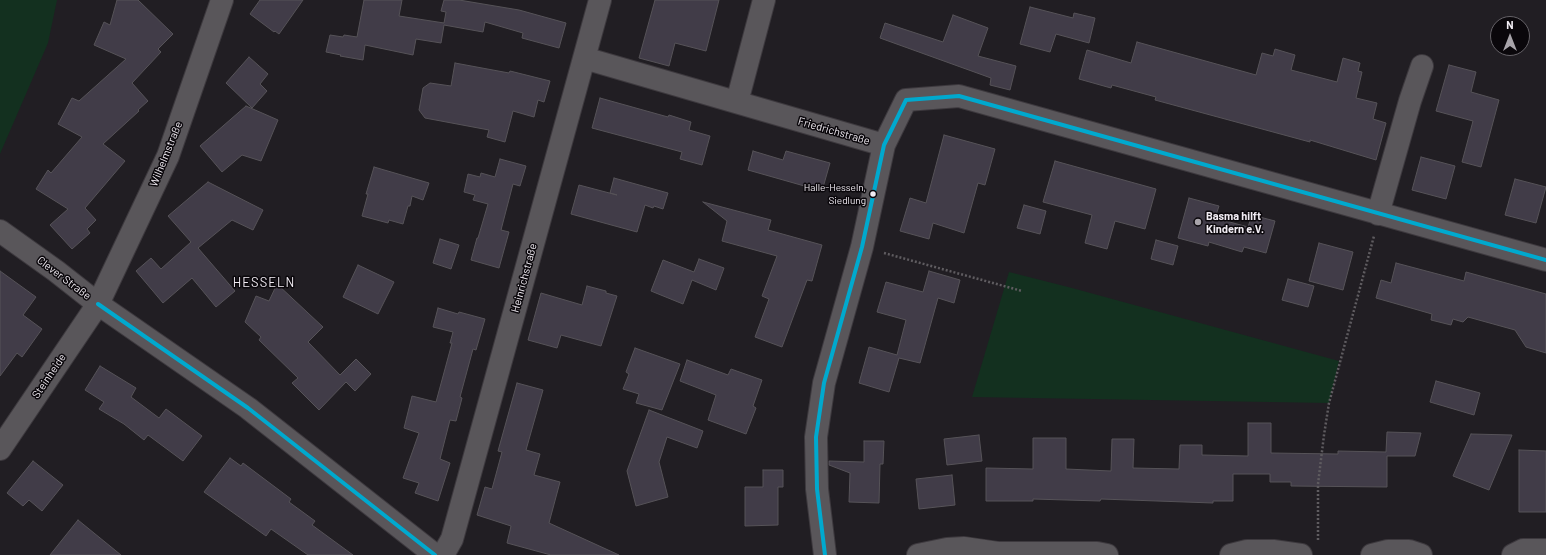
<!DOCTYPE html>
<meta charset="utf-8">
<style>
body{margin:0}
#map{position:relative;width:1546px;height:555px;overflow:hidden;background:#211e23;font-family:Barlow,sans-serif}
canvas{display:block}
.north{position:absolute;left:1490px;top:16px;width:40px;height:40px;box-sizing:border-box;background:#0a070b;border:1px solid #666368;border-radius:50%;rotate:0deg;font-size:11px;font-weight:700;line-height:16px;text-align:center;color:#f1ecf3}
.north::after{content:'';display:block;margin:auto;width:14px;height:18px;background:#a8a4aa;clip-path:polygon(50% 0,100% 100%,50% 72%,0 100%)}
</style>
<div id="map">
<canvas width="1546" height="555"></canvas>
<div class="north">N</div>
</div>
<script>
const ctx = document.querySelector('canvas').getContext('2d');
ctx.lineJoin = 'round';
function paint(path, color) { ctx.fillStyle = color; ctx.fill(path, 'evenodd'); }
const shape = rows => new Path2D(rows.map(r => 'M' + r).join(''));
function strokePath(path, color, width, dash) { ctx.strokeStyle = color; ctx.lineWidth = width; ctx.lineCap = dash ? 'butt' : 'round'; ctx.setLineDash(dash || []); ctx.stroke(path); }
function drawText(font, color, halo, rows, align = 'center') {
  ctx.font = font + ' Barlow,sans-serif'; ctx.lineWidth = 3; ctx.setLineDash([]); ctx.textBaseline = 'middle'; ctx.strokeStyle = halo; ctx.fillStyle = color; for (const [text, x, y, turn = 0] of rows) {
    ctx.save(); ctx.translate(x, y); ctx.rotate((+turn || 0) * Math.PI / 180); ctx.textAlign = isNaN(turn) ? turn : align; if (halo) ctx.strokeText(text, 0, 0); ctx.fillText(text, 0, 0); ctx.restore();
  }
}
paint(shape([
 [0,0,57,0,48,43,0,154],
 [1009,272,1072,288,1339,361,1329,403,972,397]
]), '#13301f');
const building = shape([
 [117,0,138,0,173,34,158,49,161,52,132,83,148,101,138,110,139,111,103,144,125,161,85,208,96,220,87,229,90,233,72,249,50,225,68,209,36,189,48,170,51,173,82,137,58,124,72,98,79,101,126,59,94,45,104,22,110,25,117,0],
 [260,0,303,0,279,34,275,31,274,32,250,14,260,0],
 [364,0,402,0,399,16,444,23,446,12,441,11,444,0,459,0,519,10,566,23,559,48,522,38,523,33,485,22,483,32,444,25,441,43,416,39,413,55,365,45,363,60,340,56,341,55,326,52,330,35,343,37,344,35,357,37,364,0],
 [655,0,719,0,706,51,675,43,669,66,639,58,655,0],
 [1030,7,1073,18,1074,13,1095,18,1089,43,1056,34,1050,52,1020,44,1030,7],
 [953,15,988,28,978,56,1016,66,1010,90,990,85,991,78,880,38,885,23,943,42,953,15],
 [1137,42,1256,75,1262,53,1273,56,1275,49,1295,55,1291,70,1337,82,1343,58,1360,63,1358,71,1362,72,1356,98,1377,103,1373,119,1386,123,1376,160,1310,140,1310,142,1155,100,1156,97,1112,85,1111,88,1079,79,1087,50,1131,63,1137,42],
 [249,57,268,74,260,84,267,91,252,108,226,83,249,57],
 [455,63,509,73,510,71,550,81,544,102,538,100,534,117,513,111,505,142,487,137,489,130,425,118,419,110,423,88,430,83,451,86,455,63],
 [1449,65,1476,72,1471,92,1499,100,1481,167,1462,162,1473,121,1436,111,1449,65],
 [600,98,668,117,669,115,691,122,689,130,710,136,702,165,680,159,682,152,592,128,600,98],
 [246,106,278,120,261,161,242,155,222,172,200,146,246,106],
 [944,135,995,149,985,185,978,183,964,233,933,223,929,239,900,231,910,198,926,203,944,135],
 [753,151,783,160,786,151,830,163,822,191,748,170,753,151],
 [1421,157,1455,166,1446,199,1412,190,1421,157],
 [500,159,526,166,520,186,513,184,501,230,509,232,499,268,471,260,477,238,478,238,488,204,473,200,475,195,464,192,468,174,480,177,481,173,495,177,500,159],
 [1055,161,1156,189,1145,229,1115,221,1107,249,1085,243,1092,215,1043,202,1055,161],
 [374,167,429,183,423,200,412,196,410,206,408,206,403,224,389,220,388,223,362,216,368,194,366,194,374,167],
 [614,178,668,193,663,209,654,206,653,208,645,205,637,232,571,214,579,185,617,195,610,193,614,178],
 [1515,179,1546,187,1536,223,1505,215,1515,179],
 [208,182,263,210,253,230,232,220,198,248,235,291,216,307,192,278,163,303,136,271,151,258,161,269,191,242,168,216,208,182],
 [1189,198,1219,206,1215,218,1248,227,1252,215,1275,221,1266,253,1244,247,1242,252,1209,242,1208,246,1178,238,1189,198],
 [703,202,771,220,768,230,822,245,812,281,807,280,782,347,755,337,769,299,762,296,777,256,722,241,727,221,703,202],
 [1024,205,1046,211,1040,234,1017,228,1024,205],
 [440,239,459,245,451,269,433,263,440,239],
 [1156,240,1178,246,1173,265,1151,259,1156,240],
 [1319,243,1353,252,1343,290,1309,281,1319,243],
 [699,259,724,268,716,290,692,280,683,304,651,291,663,260,694,272,699,259],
 [1396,263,1464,281,1466,272,1546,294,1546,353,1526,347,1515,330,1468,317,1463,322,1453,319,1451,325,1431,320,1432,314,1376,298,1381,280,1391,283,1396,263],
 [358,265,394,282,378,314,343,297,358,265],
 [0,271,36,297,23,315,42,329,22,357,17,353,0,376,0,271],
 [929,271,960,280,954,303,938,298,920,363,899,358,889,392,859,383,869,347,897,355,906,320,877,312,886,282,923,292,929,271],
 [1288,279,1314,286,1308,307,1282,300,1288,279],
 [277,284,323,327,308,342,340,375,356,359,371,374,355,391,346,382,319,410,292,383,298,378,259,340,261,337,245,322,256,296,269,301,277,284],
 [587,286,606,291,606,293,617,296,601,346,561,335,557,348,528,340,541,293,582,305,587,286],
 [438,308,458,314,459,312,485,319,476,350,473,349,460,397,462,398,456,421,450,420,440,459,450,463,438,501,415,493,419,483,403,478,419,433,404,428,412,396,436,402,452,343,450,343,453,332,433,327,438,308],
 [635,348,680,364,662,410,636,403,639,394,623,389,629,374,626,372,635,348],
 [687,360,728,375,731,369,762,380,753,406,756,408,746,434,708,420,716,395,680,381,687,360],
 [100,366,136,388,131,397,159,418,166,409,202,436,183,461,148,435,144,440,124,424,99,409,104,402,85,390,100,366],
 [1436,381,1480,393,1474,415,1430,402,1436,381],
 [517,383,543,390,526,450,540,454,534,475,560,482,549,523,619,555,551,555,507,543,511,526,477,515,485,487,492,489,502,452,498,451,517,383],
 [649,410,703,431,697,448,667,437,659,462,668,497,636,506,627,471,649,410],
 [1248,423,1271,423,1271,453,1338,454,1338,451,1386,452,1387,432,1421,433,1415,456,1387,456,1387,487,1291,486,1291,482,1270,482,1270,474,1233,474,1233,501,1213,501,1213,503,1101,499,1100,501,1033,499,1033,501,986,501,986,468,1033,469,1033,438,1066,438,1066,469,1111,471,1112,439,1134,439,1133,468,1179,469,1180,445,1202,445,1202,455,1248,456,1248,423],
 [1471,434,1512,435,1489,490,1453,476,1471,434],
 [979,435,982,461,947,465,944,439,979,435],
 [864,441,884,441,883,464,880,464,879,503,849,502,850,473,829,465,829,461,864,462,864,441],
 [1519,450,1546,451,1546,512,1519,512,1519,450],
 [230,458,241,466,243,463,291,499,289,502,315,521,312,525,353,555,308,555,271,529,266,536,204,492,230,458],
 [33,461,63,485,42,511,29,500,23,506,7,493,33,461],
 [763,470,783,470,783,487,778,487,778,525,745,526,745,487,763,487,763,470],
 [952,475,955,505,919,509,916,479,952,475],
 [78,520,121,555,50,555,78,520]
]);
paint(building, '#413c48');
strokePath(building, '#565358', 1);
const minor = shape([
 [584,58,884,145],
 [737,102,764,0],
 [1378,214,1410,101,1422,66],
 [0,231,56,271,98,304,248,408,435,555],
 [0,449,98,304,168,156,222,0],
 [443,555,452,539,600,0],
 [825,555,817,489,816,437,824,383,862,247,884,145,906,100,959,96,1546,260],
 [918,555,947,549,964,548,998,553,1097,553,1107,555],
 [1231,555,1247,551,1273,551,1301,555],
 [1372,555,1388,551,1409,551,1421,555],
 [1513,555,1523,550,1546,550]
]);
strokePath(minor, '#3d393e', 24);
strokePath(shape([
 [884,253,1022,291],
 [1318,540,1318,484,1324,435,1329,403,1374,236]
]), '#5f5c60', 2.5, [2, 2]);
strokePath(minor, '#59565a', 22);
strokePath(shape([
 [98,304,248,408,435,555],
 [825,555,817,489,816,437,824,383,862,247,884,145,906,100,959,96,1546,260]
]), '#00a9ce', 4);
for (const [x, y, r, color] of [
 [873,194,3.5,"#f1ecf3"],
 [1198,222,4,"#a8a4aa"]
]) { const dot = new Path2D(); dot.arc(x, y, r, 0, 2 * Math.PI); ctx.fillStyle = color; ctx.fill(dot); strokePath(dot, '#0a070b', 1.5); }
drawText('10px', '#f1ecf3', '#0a070b', [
 ["Halle-Hesseln,",866,188],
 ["Siedlung",866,201]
], 'right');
drawText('11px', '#f1ecf3', '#0a070b', [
 ["Friedrichstraße",834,131,16],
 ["Wilhelmstraße",166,154,-68],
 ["Clever Straße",64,278,37],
 ["Heinrichstraße",524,278,-75],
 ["Steinheide",49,376,-56]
]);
drawText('bold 11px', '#f1ecf3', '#0a070b', [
 ["Basma hilft",1206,216],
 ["Kindern e.V.",1206,229]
], 'left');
ctx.letterSpacing = '1px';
drawText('13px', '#f1ecf3', '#0a070b', [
 ["HESSELN",264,283]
]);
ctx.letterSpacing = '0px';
</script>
